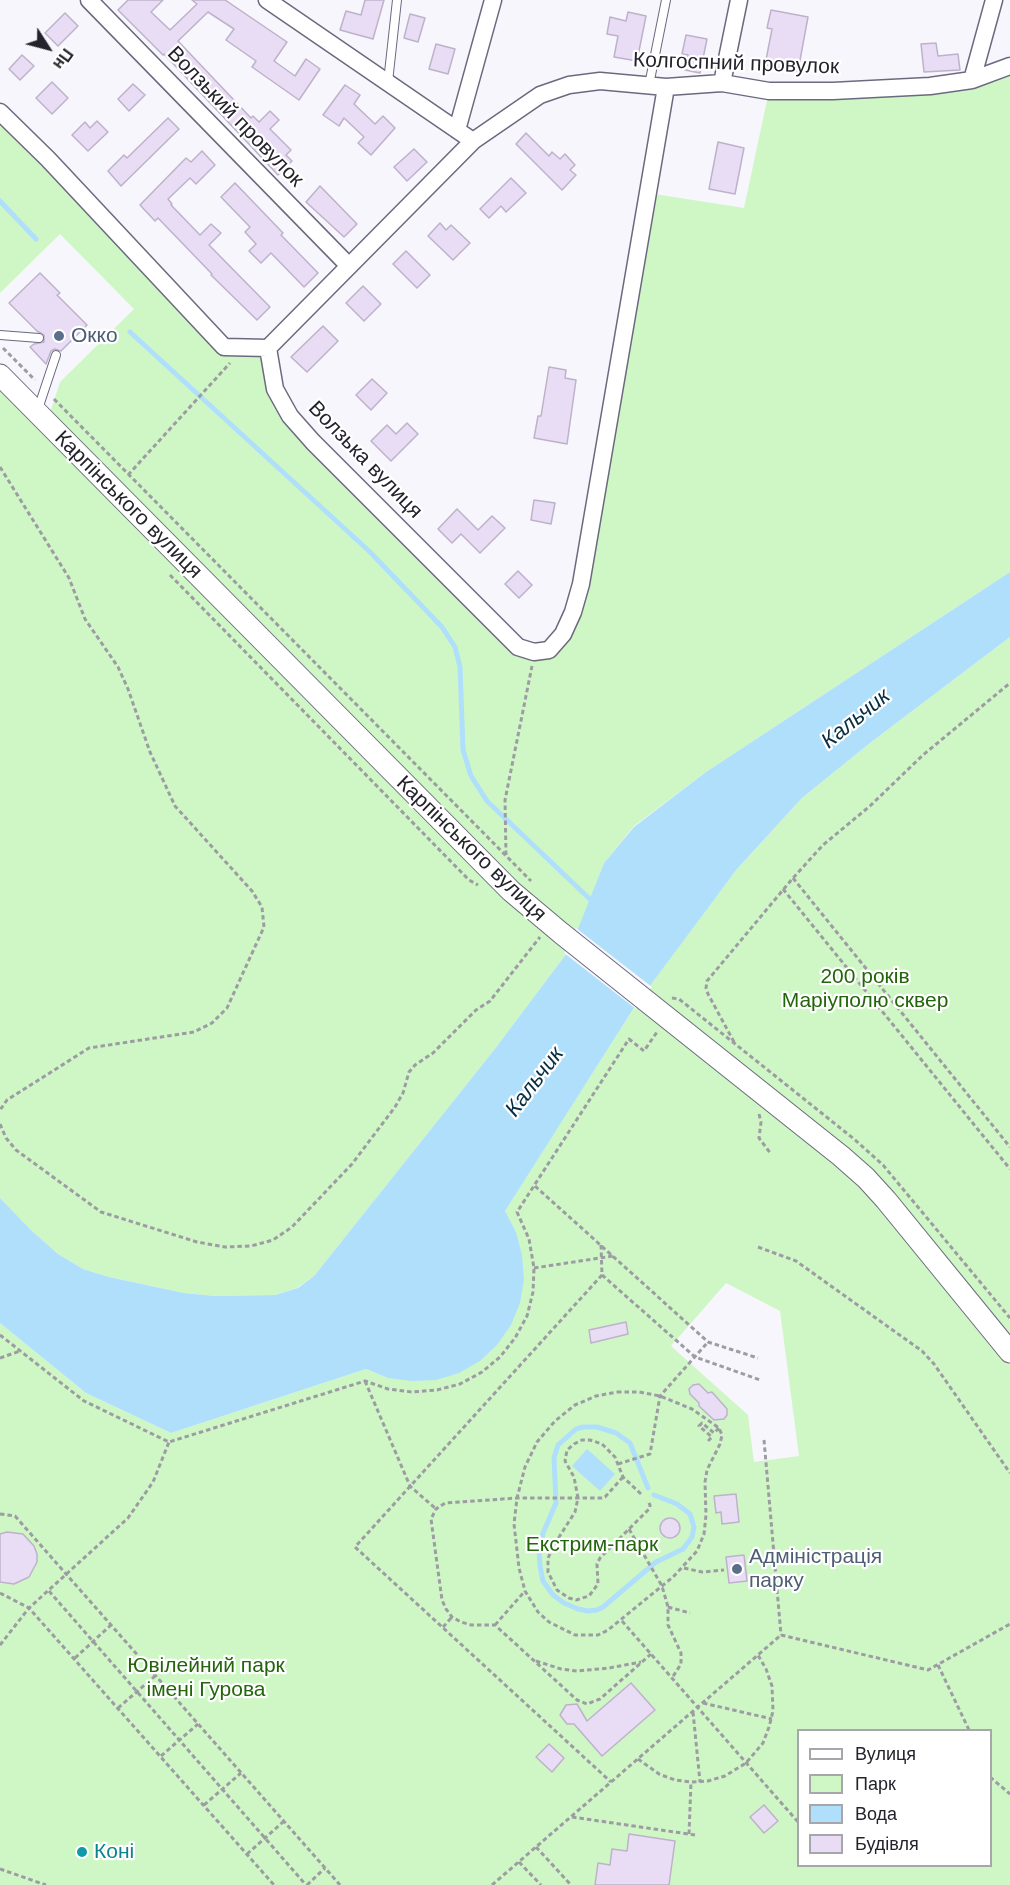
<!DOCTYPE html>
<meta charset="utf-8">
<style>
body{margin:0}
#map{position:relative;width:1010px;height:1885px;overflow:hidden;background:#f7f6fc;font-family:Helvetica,sans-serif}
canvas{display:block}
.legend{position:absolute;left:797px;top:1729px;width:195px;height:138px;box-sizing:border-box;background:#fff;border:2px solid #a7a7ab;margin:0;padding:8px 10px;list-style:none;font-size:18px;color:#24232c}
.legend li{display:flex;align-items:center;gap:12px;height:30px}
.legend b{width:30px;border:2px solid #a7a7ab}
.north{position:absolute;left:18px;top:18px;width:60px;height:60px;-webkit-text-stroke:4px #fff;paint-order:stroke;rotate:126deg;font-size:16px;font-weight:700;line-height:24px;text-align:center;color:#24232c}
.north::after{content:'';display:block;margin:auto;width:21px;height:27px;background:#24232c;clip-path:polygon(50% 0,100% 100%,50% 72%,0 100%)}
</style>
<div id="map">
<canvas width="1010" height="1885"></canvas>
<ul class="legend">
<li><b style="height:8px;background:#fff"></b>Вулиця</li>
<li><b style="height:16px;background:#cff7c5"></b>Парк</li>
<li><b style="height:16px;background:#b0dffc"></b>Вода</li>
<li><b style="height:16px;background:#e9ddf5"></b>Будівля</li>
</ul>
<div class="north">Пн</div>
</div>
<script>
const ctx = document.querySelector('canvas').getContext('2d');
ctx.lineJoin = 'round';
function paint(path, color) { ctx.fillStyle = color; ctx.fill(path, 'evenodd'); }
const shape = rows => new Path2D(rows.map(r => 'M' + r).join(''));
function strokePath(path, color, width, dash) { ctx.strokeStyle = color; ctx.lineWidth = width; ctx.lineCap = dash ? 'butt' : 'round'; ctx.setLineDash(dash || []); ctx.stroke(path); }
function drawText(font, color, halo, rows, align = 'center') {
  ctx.font = font + ' Helvetica,sans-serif'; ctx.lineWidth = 4.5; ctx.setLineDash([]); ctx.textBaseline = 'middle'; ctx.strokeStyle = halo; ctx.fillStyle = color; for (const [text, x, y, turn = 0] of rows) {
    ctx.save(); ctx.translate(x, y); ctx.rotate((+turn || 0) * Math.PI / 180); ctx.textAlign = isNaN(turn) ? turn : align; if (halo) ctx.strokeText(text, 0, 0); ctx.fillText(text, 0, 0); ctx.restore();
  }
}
paint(shape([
 [1010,66,1010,572,706,772,634,826,604,863,576,938,538,907,49,416,60,382,134,309,60,234,0,293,0,112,224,347,268,348,290,416,518,647,549,650,573,612,648,193,744,208,769,91,930,86],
 [0,385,570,949,494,1050,314,1276,297,1288,275,1295,215,1296,184,1293,109,1277,83,1269,58,1254,32,1231,0,1198],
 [1010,637,1010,1352,886,1200,645,991,737,869,802,798,870,743],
 [637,1003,836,1162,879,1205,1010,1365,1010,1885,0,1885,0,1323,86,1393,171,1433,366,1369,388,1378,516,1232,504,1212],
 [726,1283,780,1311,799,1456,754,1462,748,1415,671,1346],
 [798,1730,990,1730,990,1866,798,1866]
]), '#cff7c5');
paint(shape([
 [1010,572,1010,637,870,743,802,798,737,869,637,1003,505,1211,516,1232,522,1255,524,1279,520,1303,511,1325,497,1345,480,1361,459,1373,436,1380,412,1381,388,1378,366,1369,171,1433,86,1393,0,1323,0,1198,32,1231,58,1254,83,1269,109,1277,184,1293,215,1296,275,1295,298,1288,314,1276,494,1050,570,949,604,863,634,827,706,772],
 [587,1449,615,1474,600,1491,572,1466]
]), '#b0dffc');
paint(shape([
 [576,928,652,987,636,1009,564,953,571,942]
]), '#f7f6fc');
strokePath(shape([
 [0,201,36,239],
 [130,332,369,551,442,627,455,647,460,667,463,750,471,776,487,801,595,904],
 [648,1488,630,1443,616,1433,597,1427,583,1427,576,1429,558,1445,554,1458,556,1503,543,1533,539,1550,540,1566,543,1581,553,1595,564,1603,578,1609,588,1611,597,1610,603,1607,656,1562,683,1549,692,1537,694,1527,690,1514,677,1504,654,1495]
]), '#b0dffc', 5);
const building = shape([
 [128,0,163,0,151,12,170,30,197,4,192,0,225,0,287,42,274,61,295,76,306,59,320,69,299,100,252,67,256,61,226,40,234,29,208,12,178,41,251,118,253,116,259,122,270,111,279,120,270,129,291,150,286,155,292,161,278,175,164,54,163,55,118,10,128,0],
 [365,0,384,0,373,39,340,30,346,11,361,15,365,0],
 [771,10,808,17,798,71,765,65,772,29,767,28,771,10],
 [628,12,646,16,637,61,614,57,618,36,607,34,610,17,626,21,628,12],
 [65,13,78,26,58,46,45,33,65,13],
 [410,14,425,18,418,42,404,38,410,14],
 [686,35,707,39,700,73,685,70,688,55,682,54,686,35],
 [936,43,938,56,958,54,960,70,924,72,921,44,936,43],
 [436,44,455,49,448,74,429,69,436,44],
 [22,55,34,66,20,80,9,69,22,55],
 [52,82,68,98,52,114,36,98,52,82],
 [133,84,145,95,129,111,118,99,133,84],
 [345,85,360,95,354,104,375,124,383,116,395,128,371,155,358,143,364,137,344,118,339,126,323,115,345,85],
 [168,118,179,129,121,186,108,171,124,155,127,158,168,118],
 [97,121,108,132,88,151,72,135,85,122,90,128,97,121],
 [526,133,549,156,552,152,560,159,565,154,575,165,570,170,576,175,562,190,516,144,526,133],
 [718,142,744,148,735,194,709,189,718,142],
 [414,149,427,162,407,181,394,167,414,149],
 [202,151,215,165,196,184,190,178,168,199,172,204,171,205,200,235,211,224,221,233,209,245,270,307,257,320,211,275,212,274,158,218,155,221,140,205,186,158,191,162,202,151],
 [511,178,526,193,506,212,501,206,489,218,480,209,511,178],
 [235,183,283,233,281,235,318,273,304,287,271,253,261,263,249,251,256,244,245,232,250,227,221,197,235,183],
 [320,186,357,224,344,237,306,202,320,186],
 [440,223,446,230,451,225,470,243,453,260,428,236,440,223],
 [406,251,430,275,417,288,393,264,406,251],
 [40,273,60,293,57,295,87,325,61,351,55,349,51,351,46,364,30,347,34,344,44,342,44,335,37,331,9,303,40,273],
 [363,286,381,304,364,321,346,303,363,286],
 [323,326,338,341,307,372,291,357,323,326],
 [549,367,566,370,565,378,576,380,567,444,534,438,538,416,541,416,549,367],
 [372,379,387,393,371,410,356,395,372,379],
 [407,423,418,434,391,461,371,441,387,425,396,434,407,423],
 [534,500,555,503,551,524,531,520,534,500],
 [457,509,478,530,492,516,505,528,480,553,461,534,452,543,438,529,457,509],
 [518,571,532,585,519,598,505,584,518,571],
 [626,1322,628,1334,591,1343,589,1330,626,1322],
 [699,1384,708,1393,712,1392,727,1409,727,1415,724,1419,714,1420,699,1406,699,1403,690,1394,689,1389,693,1385,699,1384],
 [736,1494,739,1522,722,1524,721,1512,716,1513,714,1496,736,1494],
 '660 1528a10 10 0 1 1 20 0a10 10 0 1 1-20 0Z',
 [7,1532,23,1534,34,1546,37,1554,37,1562,29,1577,14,1584,0,1582,0,1534,7,1532],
 [744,1555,747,1581,729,1583,726,1557,744,1555],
 [631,1683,655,1710,602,1756,574,1724,567,1724,560,1715,566,1705,577,1704,587,1721,631,1683],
 [549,1744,564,1758,552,1772,536,1757,549,1744],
 [764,1805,778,1821,764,1833,750,1817,764,1805],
 [629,1834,675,1841,669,1885,595,1885,598,1863,610,1865,612,1849,627,1851,629,1834]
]);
paint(building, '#e9ddf5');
strokePath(building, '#beb2ca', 1.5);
const service = shape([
 [388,82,397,0],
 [649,85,666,0],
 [0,335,39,338],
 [37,412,56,355]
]);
const minor = shape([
 [89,0,349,266],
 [267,0,473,141],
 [972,80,994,0],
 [722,83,739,0],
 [0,112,48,159,224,347,268,348],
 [457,130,493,0],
 [268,348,275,389,290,416,313,442,518,647,534,652,549,650,563,634,573,612,581,584,666,87],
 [268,348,473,141,540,95,569,85,600,81,666,87,722,83,769,91,833,91,930,86,972,80,1010,66]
]);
const tertiary = shape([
 [0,375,511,891,561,933,841,1156,866,1178,886,1200,1010,1352]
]);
strokePath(service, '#6c697f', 10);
strokePath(minor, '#6c697f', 19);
strokePath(tertiary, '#6c697f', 23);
strokePath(shape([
 [3,348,35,380],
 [54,399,531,881],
 [0,467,69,578,85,619,118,667,128,689,150,752,175,806,252,891,262,907,264,927,227,1008,212,1023,194,1032,89,1048,7,1100,0,1110],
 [128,475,230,363],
 [170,575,469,880,478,885],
 [506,855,505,800,532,666],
 [793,878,1010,1147],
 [783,889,1010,1169],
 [672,998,679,999,854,1139,883,1165,1010,1318],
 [734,1042,708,994,706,988,707,981,793,878,823,845,870,806,923,755,1010,683],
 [759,1114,761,1122,759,1138,771,1154],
 [0,1124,6,1138,16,1150,101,1212,197,1242,225,1247,251,1246,273,1240,292,1227,352,1164,395,1107,403,1093,409,1072,415,1065,433,1053,476,1010,490,1001,540,937],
 [535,1186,708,1342,758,1358],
 [601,1245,602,1275,355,1547,611,1782],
 [758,1247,796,1261,922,1351,934,1364,1010,1473],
 [534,1268,613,1256],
 [602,1275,695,1357,760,1380],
 [0,1335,84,1401,169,1442,365,1381,388,1389,412,1392,437,1390,460,1384,482,1372,500,1357,515,1338,527,1316,533,1292,534,1268,529,1239,517,1212,629,1039,644,1051,657,1032],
 [0,1358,20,1351],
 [365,1381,410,1486,436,1509],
 [617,1392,639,1392,660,1396,692,1409,719,1428,722,1435,720,1444,707,1470,705,1482,706,1515,704,1534,697,1551,673,1577,608,1630,598,1635,575,1635,549,1622,538,1612,525,1591,519,1568,514,1524,517,1498,525,1467,537,1442,555,1421,575,1405,596,1396,617,1392],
 [708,1439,709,1440,712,1437,699,1426,702,1423,714,1433,719,1428],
 [764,1440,781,1635],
 [618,1464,650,1454,660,1396,708,1342],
 [623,1477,605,1497,602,1498,517,1498,445,1503,436,1509,431,1519,442,1600,446,1609,452,1617,461,1622,471,1625,495,1625,577,1700,587,1704,600,1699,651,1654],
 [641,1494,623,1477,615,1457,602,1444,590,1440,582,1440,574,1444,567,1450,565,1461,574,1477,578,1498,575,1512,554,1545,548,1558,548,1572,557,1590,569,1598,576,1600,589,1596,598,1584,597,1564,600,1558,650,1508,650,1505,648,1501],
 [0,1514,15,1516,340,1885],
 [629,1529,662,1586,668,1607,668,1625,681,1653,681,1664,672,1678],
 [684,1568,702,1572,724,1570],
 [49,1591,306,1885],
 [0,1593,29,1608,274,1885],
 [668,1607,690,1613],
 [622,1621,798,1822],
 [495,1625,525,1591],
 [443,1627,452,1617],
 [781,1635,928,1670,1010,1624],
 [0,1645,29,1608,128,1518,153,1482,169,1442],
 [75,1658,111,1625],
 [536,1661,561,1669,577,1671,609,1668,641,1662],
 [938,1665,969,1730],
 [703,1703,772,1719],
 [118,1708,155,1676],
 [693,1712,700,1782],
 [161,1756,198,1724],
 [638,1759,659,1774,675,1780,691,1782,708,1781,725,1776,746,1763,763,1743,769,1727,773,1711,772,1686,766,1669,758,1655],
 [990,1777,1010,1794],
 [204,1805,241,1773],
 [572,1817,695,1835],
 [689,1834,691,1782],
 [536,1847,571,1885],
 [247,1854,284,1821],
 [519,1862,541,1885],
 [0,1869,46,1885],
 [307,1885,325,1868],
 [492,1885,781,1635]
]), '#9d9ca3', 3, [4.5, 3]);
strokePath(service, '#fff', 8);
strokePath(minor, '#fff', 16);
strokePath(tertiary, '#fff', 21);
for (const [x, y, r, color] of [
 [59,336,6,"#5c6f8a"],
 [737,1569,6,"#5c6f8a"],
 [82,1852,6,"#0f9aa8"]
]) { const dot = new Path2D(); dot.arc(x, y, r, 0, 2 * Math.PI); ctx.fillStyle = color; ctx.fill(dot); strokePath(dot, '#fff', 2); }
drawText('21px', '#24232c', '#fff', [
 ["Колгоспний провулок",736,64,2],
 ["Волзький провулок",235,117,46],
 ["Волзька вулиця",365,460,46],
 ["Карпінського вулиця",128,505,45],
 ["Карпінського вулиця",471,849,44]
]);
drawText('21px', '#4e5e75', '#fff', [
 ["Окко",71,336],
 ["Адміністрація",749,1557],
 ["парку",749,1581]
], 'left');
drawText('21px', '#23650b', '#fff', [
 ["200 років",865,977],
 ["Маріуполю сквер",865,1001],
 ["Екстрим-парк",592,1545],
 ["Ювілейний парк",206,1666],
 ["імені Гурова",206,1690]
]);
drawText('21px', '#0d838f', '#fff', [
 ["Коні",94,1852]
], 'left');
drawText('italic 22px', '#082e41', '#fff', [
 ["Кальчик",856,719,-39],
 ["Кальчик",535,1082,-53]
]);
</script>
